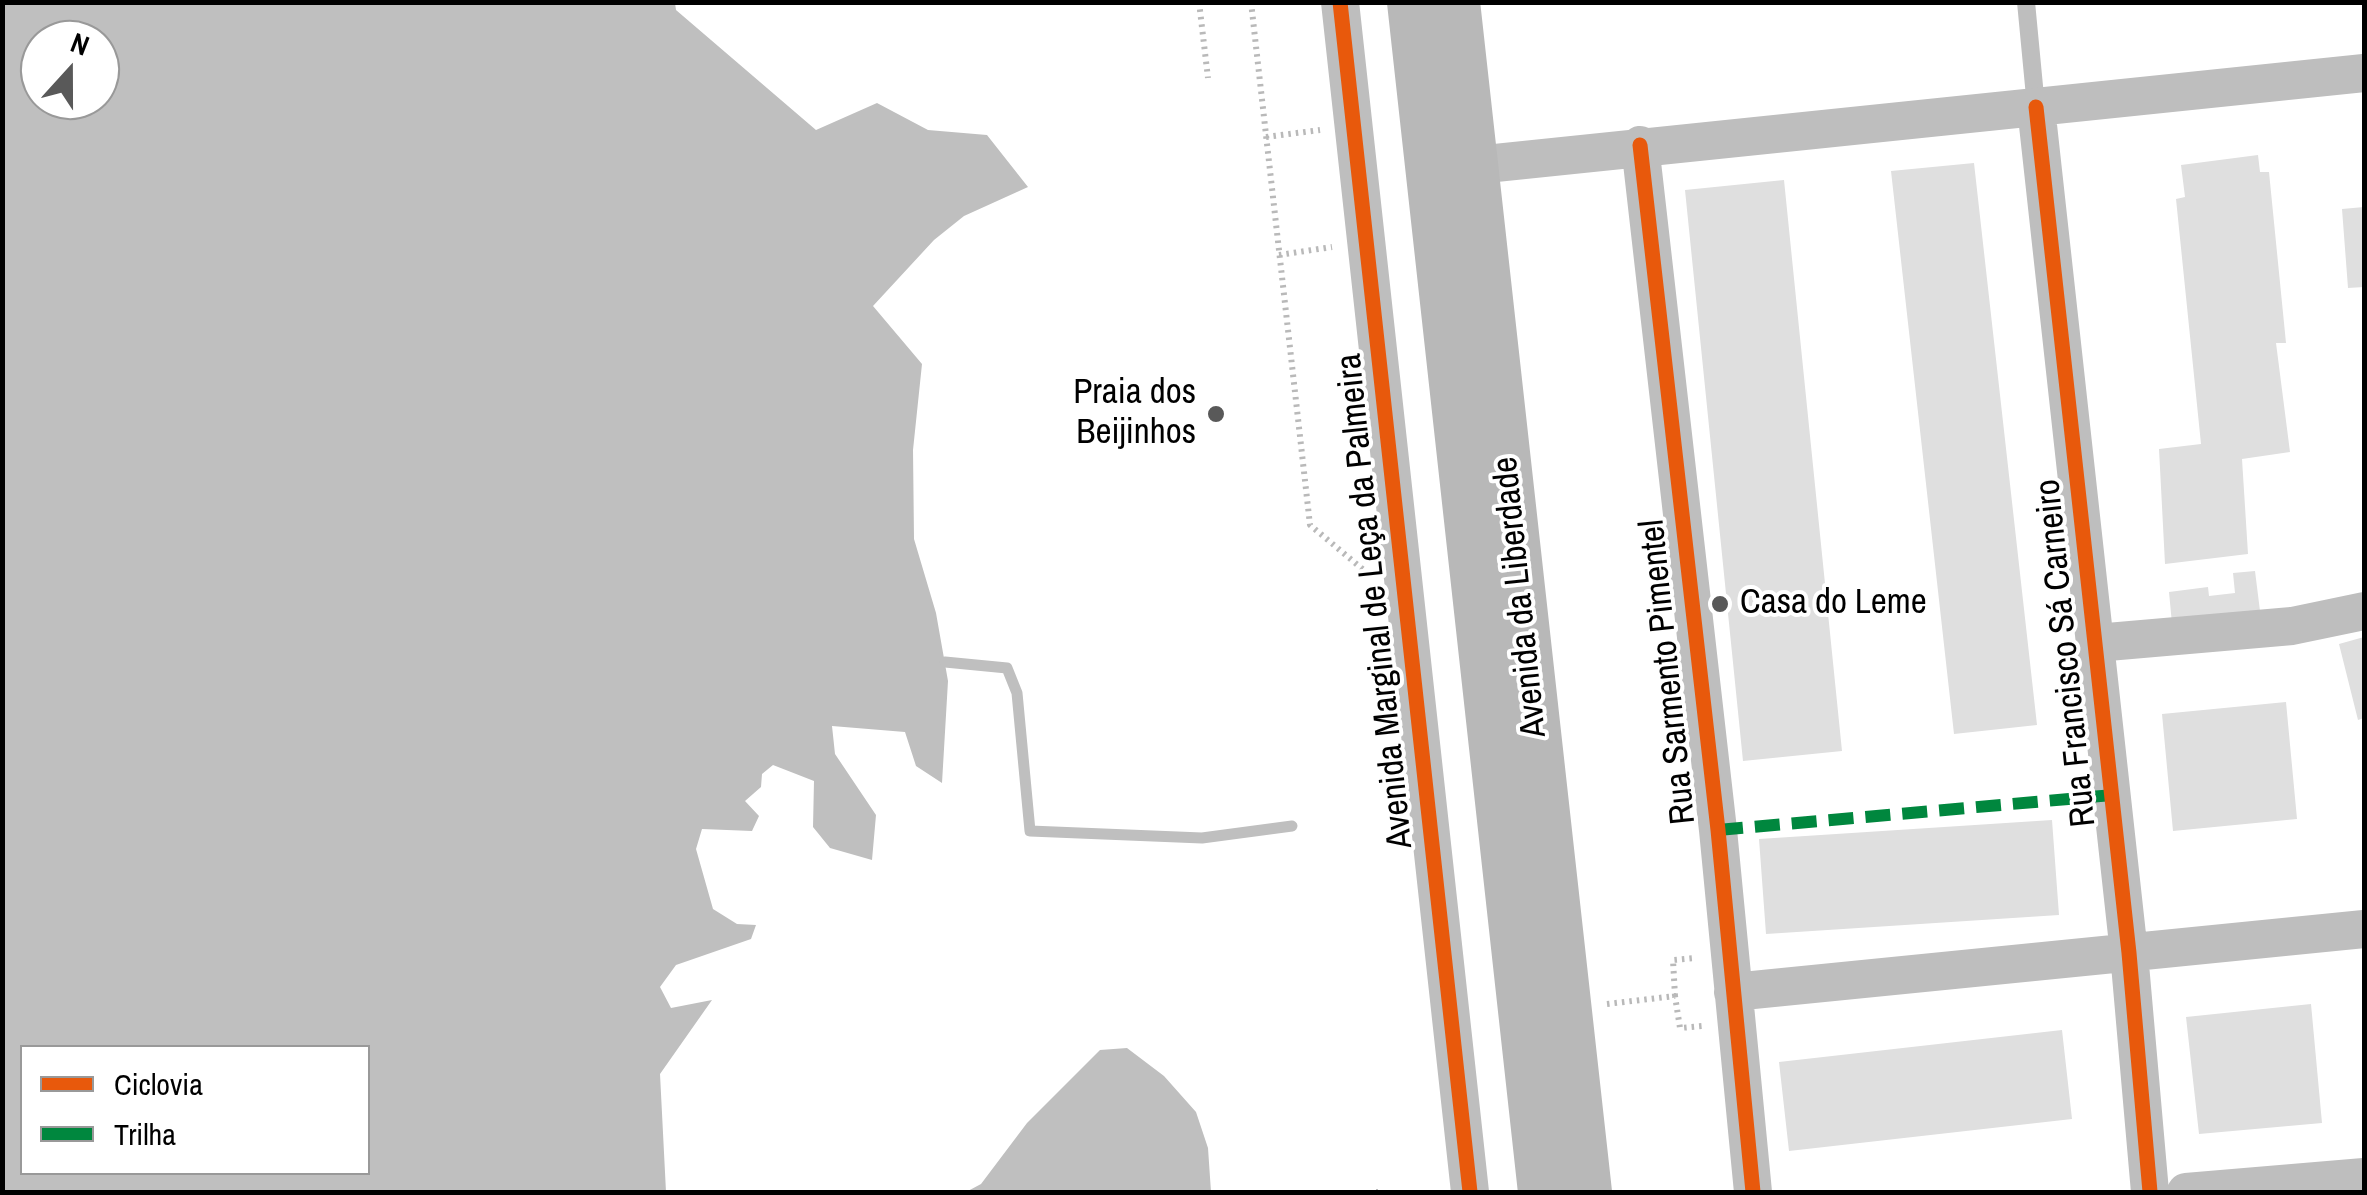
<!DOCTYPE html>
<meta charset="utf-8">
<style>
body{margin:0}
#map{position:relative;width:2367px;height:1195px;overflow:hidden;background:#fff;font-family:"Archivo Narrow",sans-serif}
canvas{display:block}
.frame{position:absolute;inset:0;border:5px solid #000;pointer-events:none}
.legend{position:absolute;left:20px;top:1045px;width:350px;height:130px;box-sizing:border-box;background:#fff;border:2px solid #999;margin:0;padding:12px 18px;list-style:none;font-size:30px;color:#000}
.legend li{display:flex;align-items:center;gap:20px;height:50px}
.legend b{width:50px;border:2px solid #999}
.north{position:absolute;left:20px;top:20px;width:100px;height:100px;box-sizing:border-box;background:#fff;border:2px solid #999;border-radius:50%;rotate:21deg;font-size:28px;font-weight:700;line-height:40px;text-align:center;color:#000}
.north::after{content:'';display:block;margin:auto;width:35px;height:45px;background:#595959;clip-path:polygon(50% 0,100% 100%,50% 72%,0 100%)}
</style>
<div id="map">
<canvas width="2367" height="1195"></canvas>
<div class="frame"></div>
<ul class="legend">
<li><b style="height:12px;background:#e8590c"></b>Ciclovia</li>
<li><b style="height:12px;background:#00873e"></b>Trilha</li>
</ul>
<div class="north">N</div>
</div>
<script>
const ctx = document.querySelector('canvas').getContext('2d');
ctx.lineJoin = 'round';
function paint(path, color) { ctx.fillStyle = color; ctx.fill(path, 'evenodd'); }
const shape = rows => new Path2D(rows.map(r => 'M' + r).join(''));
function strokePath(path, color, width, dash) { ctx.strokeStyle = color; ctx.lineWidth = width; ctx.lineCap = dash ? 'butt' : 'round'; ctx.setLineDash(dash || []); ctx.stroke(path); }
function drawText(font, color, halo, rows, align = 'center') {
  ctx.font = font + ' "Archivo Narrow",sans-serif'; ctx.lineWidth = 8; ctx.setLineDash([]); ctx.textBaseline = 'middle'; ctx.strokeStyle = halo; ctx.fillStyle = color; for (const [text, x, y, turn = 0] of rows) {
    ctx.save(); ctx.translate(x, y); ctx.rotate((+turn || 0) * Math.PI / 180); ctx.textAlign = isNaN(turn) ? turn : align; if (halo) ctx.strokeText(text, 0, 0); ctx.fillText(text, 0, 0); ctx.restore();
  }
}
paint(shape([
 [2,3,675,3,676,10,816,130,877,103,928,130,987,135,1028,187,964,216,934,240,873,306,922,364,913,450,914,539,936,613,948,681,942,783,916,766,905,732,832,726,835,754,876,815,872,860,830,848,813,827,814,781,773,765,762,774,761,787,745,801,759,816,752,831,702,829,696,849,713,909,737,924,756,925,751,939,676,965,660,987,671,1008,712,1000,660,1074,666,1192,3,1192],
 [40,40,100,40,100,100,40,100],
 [22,1048,368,1048,368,1172,22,1172],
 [1127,1048,1164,1076,1196,1112,1208,1148,1211,1192,966,1192,981,1184,1027,1123,1100,1050]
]), '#bfbfbf');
strokePath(shape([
 [945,662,1007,668,1017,693,1030,831,1202,838,1292,826]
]), '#bfbfbf', 11);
paint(shape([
 [2258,155,2260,172,2269,172,2286,343,2276,343,2290,452,2242,459,2248,554,2165,564,2159,449,2201,444,2176,199,2185,197,2181,165],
 [1974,163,2037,725,1954,734,1891,171],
 [1784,180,1842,751,1743,761,1685,190],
 [2364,207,2364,287,2348,288,2342,209],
 [2255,571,2263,635,2174,645,2169,592,2208,587,2209,596,2235,593,2233,573],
 [2364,637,2364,718,2358,720,2339,644],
 [2286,702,2297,819,2173,831,2162,714],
 [2052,820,2059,915,1766,934,1759,839],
 [2311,1004,2322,1123,2199,1134,2186,1017],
 [2062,1030,2072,1119,1789,1151,1779,1062]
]), '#dfdfdf');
strokePath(shape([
 [1199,2,1208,78],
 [1251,2,1310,525,1366,572],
 [1266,137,1320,130],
 [1279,255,1332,247],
 [1675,996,1673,960,1695,958],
 [1607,1004,1675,996,1680,1028,1702,1026],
 [1376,1192,1378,1192]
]), '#b9b9b9', 6, [2.5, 5]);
strokePath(shape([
 [2026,2,2036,107]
]), '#bebebe', 18);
strokePath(shape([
 [1340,2,1470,1192],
 [2036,107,2129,953,2150,1192],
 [1640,145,1718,830,1753,1192],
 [1447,168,2364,73],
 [2096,643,2292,626,2364,611],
 [1733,992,2364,929],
 [2186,1192,2364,1177]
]), '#bebebe', 38);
strokePath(shape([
 [1413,2,1544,1192],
 [1454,2,1586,1192]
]), '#b8b8b8', 52);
strokePath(shape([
 [1718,830,2113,795]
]), '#00873e', 12, [25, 12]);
strokePath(shape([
 [1340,2,1470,1192],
 [2036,107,2129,953,2150,1192],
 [1640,145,1718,830,1753,1192]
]), '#e8590c', 15);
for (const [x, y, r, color] of [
 [1216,414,10,"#595959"],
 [1720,604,10,"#595959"]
]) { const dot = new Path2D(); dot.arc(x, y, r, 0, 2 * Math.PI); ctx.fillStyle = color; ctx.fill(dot); strokePath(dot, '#fff', 4); }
drawText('35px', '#000', '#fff', [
 ["Praia dos",1196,394],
 ["Beijinhos",1196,434],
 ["Casa do Leme",1740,604,"left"]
], 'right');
drawText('35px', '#000', '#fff', [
 ["Avenida da Liberdade",1521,597,-96],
 ["Avenida Marginal de Leça da Palmeira",1376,601,-96],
 ["Rua Francisco Sá Carneiro",2067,653,-96],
 ["Rua Sarmento Pimentel",1669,672,-96]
]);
</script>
